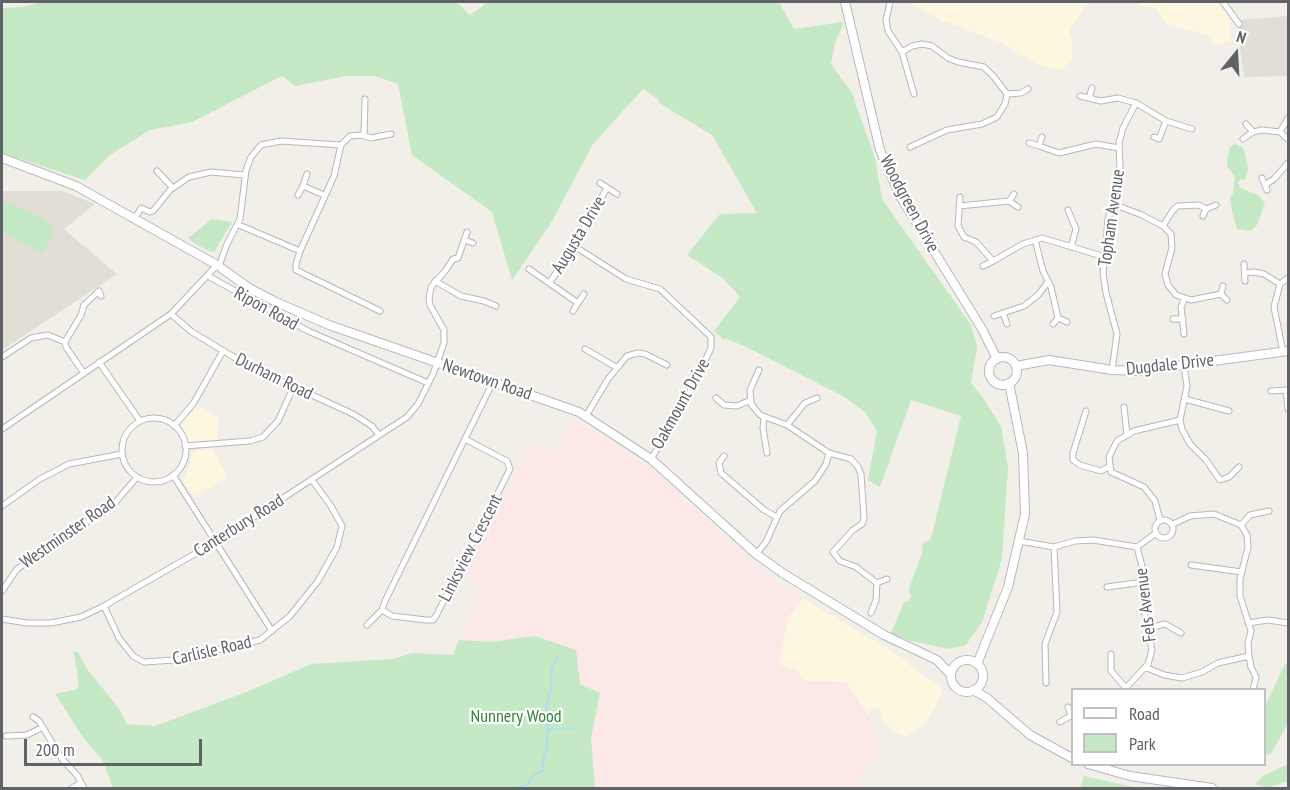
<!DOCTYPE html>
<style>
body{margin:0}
#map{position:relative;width:1290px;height:790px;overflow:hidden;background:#f1efe8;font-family:"PT Sans Narrow",sans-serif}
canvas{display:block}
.frame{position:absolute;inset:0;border:3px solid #5f6368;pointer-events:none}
.legend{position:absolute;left:1071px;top:688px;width:195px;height:78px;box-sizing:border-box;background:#fff;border:2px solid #bfc1c3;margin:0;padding:8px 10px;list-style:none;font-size:18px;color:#5f6368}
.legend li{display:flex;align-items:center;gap:12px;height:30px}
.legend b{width:30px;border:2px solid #bfc1c3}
.north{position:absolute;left:1206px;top:24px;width:60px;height:60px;-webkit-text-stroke:4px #fff;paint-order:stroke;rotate:18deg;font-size:16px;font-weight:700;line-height:24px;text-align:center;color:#5f6368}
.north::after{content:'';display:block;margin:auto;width:21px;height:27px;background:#5f6368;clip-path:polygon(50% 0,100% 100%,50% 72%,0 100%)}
.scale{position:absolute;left:24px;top:739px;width:178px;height:27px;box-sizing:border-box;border:3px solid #5f6368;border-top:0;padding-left:8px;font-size:18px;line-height:21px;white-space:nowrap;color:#5f6368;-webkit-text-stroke:4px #fff;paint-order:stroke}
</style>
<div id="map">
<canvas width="1290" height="790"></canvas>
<div class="frame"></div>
<ul class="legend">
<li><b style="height:8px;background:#fff"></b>Road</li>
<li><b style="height:16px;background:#c5e8c5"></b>Park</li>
</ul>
<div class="north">N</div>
<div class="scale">200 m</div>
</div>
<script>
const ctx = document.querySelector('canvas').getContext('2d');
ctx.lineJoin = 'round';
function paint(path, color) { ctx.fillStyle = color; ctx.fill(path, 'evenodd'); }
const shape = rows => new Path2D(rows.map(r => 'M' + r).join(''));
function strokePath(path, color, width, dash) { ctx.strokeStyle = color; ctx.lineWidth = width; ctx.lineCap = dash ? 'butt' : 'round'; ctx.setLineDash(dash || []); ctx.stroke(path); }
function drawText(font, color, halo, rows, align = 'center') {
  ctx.font = font + ' "PT Sans Narrow",sans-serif'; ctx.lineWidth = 4.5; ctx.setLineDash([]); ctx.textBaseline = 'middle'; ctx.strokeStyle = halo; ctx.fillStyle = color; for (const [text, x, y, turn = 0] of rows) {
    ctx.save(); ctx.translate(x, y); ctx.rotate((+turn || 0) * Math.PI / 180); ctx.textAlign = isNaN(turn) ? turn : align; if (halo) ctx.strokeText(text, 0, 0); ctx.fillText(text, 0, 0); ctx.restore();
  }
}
paint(shape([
 [909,2,1086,2,1083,11,1071,27,1069,35,1071,36,1073,47,1072,58,1063,69,1055,70,1043,66,999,42,938,19],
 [1140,2,1218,2,1230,21,1231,42,1214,44,1212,37,1166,23,1155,7,1140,6],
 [197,405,220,419,217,428,217,441,190,443,182,425],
 [213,449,228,478,217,482,195,497,183,482,190,463,192,454,197,450],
 [802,598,888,649,943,690,928,719,918,729,905,736,893,731,882,719,880,710,874,707,868,715,846,682,806,681,798,672,778,665,788,618]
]), '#fef7e0');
paint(shape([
 [1288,16,1288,76,1244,77,1237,24,1240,20],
 [2,191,62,191,95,204,64,229,117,274,2,350]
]), '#e1ded6');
paint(shape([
 [573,418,654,471,720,535,777,582,802,598,788,618,779,664,798,672,806,681,846,682,868,715,880,757,857,778,857,788,595,788,591,738,600,693,580,684,535,636,491,642,459,640,483,587,462,576,530,443,555,455]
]), '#fce8e6');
paint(shape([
 [42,2,456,2,470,15,483,6,486,2,779,2,794,29,844,22,835,43,831,64,852,93,875,158,882,199,971,325,977,347,971,383,981,395,1001,426,1008,467,1002,559,982,622,966,645,948,649,890,636,904,602,909,601,911,596,909,589,922,553,923,543,931,539,961,416,911,400,880,487,868,480,877,431,865,412,843,396,744,346,725,338,724,340,714,331,740,297,724,279,687,255,720,214,757,213,712,135,659,103,659,100,643,89,593,144,551,223,512,280,492,212,412,155,398,84,375,76,346,76,295,86,282,76,192,122,150,130,110,155,85,180,2,153,2,8,22,7],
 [1234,144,1241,146,1244,150,1248,169,1245,180,1241,179,1238,183,1240,188,1258,195,1265,202,1257,225,1250,231,1237,229,1232,212,1230,197,1233,194,1235,177,1227,166,1227,160,1230,147],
 [2,200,43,218,56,229,42,254,2,231],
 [212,219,232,222,215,251,212,252,195,244,188,238],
 [535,636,576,650,580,684,600,693,591,738,595,788,113,788,102,759,85,740,55,694,74,690,79,687,74,652,78,652,87,669,120,710,127,724,155,726,249,691,311,664,393,659,412,653,453,655,459,640,491,642],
 [1288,663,1288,723,1271,754,1265,755,1265,706,1285,664],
 [1288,764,1288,781,1267,788,1255,784,1263,776],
 [1084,776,1137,788,1080,788]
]), '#c5e8c5');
strokePath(shape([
 [549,729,576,729],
 [517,788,529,783,531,777,542,771,543,760,547,751,548,716,546,709,551,689,551,672,557,658,559,658]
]), '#aadaff', 1.5);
const street = shape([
 [890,2,886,20,888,31,902,52,914,94],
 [1223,2,1239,24],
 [902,52,912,46,922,44,932,46,948,58,958,62,984,67,994,77,1007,94,1005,104,997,117,982,124,947,130,910,147],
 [1007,94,1021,93,1028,89],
 [1080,96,1101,101,1118,98,1136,103,1166,121,1192,129],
 [1089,98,1092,88],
 [1246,124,1253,132],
 [1280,132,1288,118],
 [364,136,365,99],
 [1042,137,1039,146,1059,153,1096,144,1119,148],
 [1154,137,1159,139,1166,121],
 [1243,139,1253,132,1262,130,1280,132,1288,139],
 [1029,143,1039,146],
 [157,171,173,188],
 [1262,178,1267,190],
 [600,183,617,194],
 [1265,185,1274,179,1288,163],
 [303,186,307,174],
 [298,195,303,186,324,195],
 [960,197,958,226,964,237,976,242,993,261,1023,244,1042,238,1105,257],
 [1009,201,1018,207],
 [1113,204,1142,215,1163,226,1171,234,1172,248,1165,274,1168,285,1176,295,1191,300,1221,294],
 [959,206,1009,201,1014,194],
 [1068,210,1076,229,1071,247],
 [1203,216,1206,209,1216,205],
 [134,220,141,208,150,212,153,211,170,190,189,177,211,172,244,175],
 [239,225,300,251,334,176,341,145],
 [1163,226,1173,210,1178,206,1199,205,1206,209],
 [464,240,473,243],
 [1035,240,1043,271,1051,287,1058,318],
 [574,246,626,279,660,289,711,337,711,348,705,361,680,412,651,459],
 [300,251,296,264,296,270,380,311],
 [1244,264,1245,281],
 [219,266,227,244,240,219,246,170,251,157,261,145,281,141,341,145,350,136,361,135,371,138,391,134],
 [983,266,993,261],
 [529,269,578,303,573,311],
 [1245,273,1254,272,1264,274,1280,284],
 [208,276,308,331,428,383],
 [435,281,461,296,484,301,496,306],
 [550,282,574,246,607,188],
 [1223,286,1221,294,1227,300],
 [578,303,584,294],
 [1003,313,1007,324],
 [171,314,192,332,247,365,353,414,372,426,379,435],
 [994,316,1024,306,1038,295,1048,282],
 [1173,319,1183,319],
 [1053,324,1058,318,1067,322],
 [1184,334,1181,307,1185,298],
 [65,342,81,315,84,305,99,291,101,296],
 [585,349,616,367],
 [1283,352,1274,307,1280,284,1288,278],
 [2,357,31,338,48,335,65,342,66,347,83,372],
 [99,362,140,421],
 [1184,366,1187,386,1180,420,1182,429,1190,444,1206,460,1220,480,1229,477,1239,467],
 [1112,370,1117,334,1106,293,1103,273,1108,219,1116,195,1120,168,1119,143,1123,128,1136,103],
 [1286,390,1288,409],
 [1271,391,1287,390],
 [716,398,724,405,737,406,751,400],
 [1185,399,1229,411],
 [1124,407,1127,435],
 [1086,411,1073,453,1073,460,1080,465,1101,471,1110,466],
 [586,416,608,379,627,356,638,353,645,354,667,365],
 [764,417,763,428,767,453],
 '122 450a32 32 0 1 1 64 0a32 32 0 1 1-64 0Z',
 [787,425,805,403,817,398],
 [174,426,193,404,223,351],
 [2,429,171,314,217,265],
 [465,439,507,461,510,469,436,616,433,620,426,620,392,616,382,610,385,601,493,382],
 [185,446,250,441,263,437,278,421,293,388],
 [829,453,851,459,858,467,861,474,864,519,862,524,853,530,833,552,840,561,856,567,877,583,876,600,871,613],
 [724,456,719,463,721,473,764,510,777,517],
 [173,475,272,631],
 [2,506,40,479,69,464,122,454],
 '1155 529a9 9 0 1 1 18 0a9 9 0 1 1-18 0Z',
 [1160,520,1155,501,1144,487,1111,472,1109,457,1117,441,1134,431,1180,420],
 [1173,524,1190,516,1214,514,1241,525,1247,535,1248,547,1240,579,1240,596,1251,631,1248,643,1249,656,1251,667,1256,677,1253,690],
 [1241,525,1250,515,1269,511],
 [1019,541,1054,547,1075,541,1093,540,1137,547,1156,533],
 [756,554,766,542,780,511,815,481,826,464,829,453,787,425,760,415,751,404,750,390,759,370],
 [1191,565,1242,572],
 [877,583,887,579],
 [1107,587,1144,582],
 [2,591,17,569,114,504,137,477],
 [104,606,119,638,133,656,144,662,175,660,260,640,290,616,318,581,337,547,342,526,331,506,312,480],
 [2,619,27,623,51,623,81,617,104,606,219,540,407,417,418,404,433,374,444,343,444,330,430,305,429,299,431,287,446,270,453,259,458,258,467,232],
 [1248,623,1268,620,1288,623],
 [367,625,382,610],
 [1148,628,1165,624,1181,633],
 [1111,654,1111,671,1126,688],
 [1145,667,1164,675,1182,678,1202,672,1218,663,1249,656],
 [1046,683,1045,644,1057,612,1054,547],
 [1124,690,1148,664,1152,650,1145,615,1143,570,1137,547],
 [1068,707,1071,715],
 [33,717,39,721,62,759,77,775,84,788],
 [1060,722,1072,715],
 [6,736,27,735,41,728],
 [72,788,81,783]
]);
const secondary = shape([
 [845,2,880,150,900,196,982,329,997,359],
 [2,158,76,186,217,265,249,288,276,302,329,325,579,412,651,459,756,554,784,574,884,635,937,660,951,675],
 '989 371a14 14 0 1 1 28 0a14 14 0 1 1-28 0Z',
 [1016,366,1049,360,1112,370,1138,371,1288,351],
 '951 676a16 16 0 1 1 32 0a16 16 0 1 1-32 0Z',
 [977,664,1008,587,1025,514,1023,453,1009,383],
 [973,690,987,698,1030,735,1072,758],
 [1088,764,1130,776,1212,788]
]);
strokePath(street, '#b5b8bc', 7);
strokePath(secondary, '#b6babf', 10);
strokePath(street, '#fff', 5);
strokePath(secondary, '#fff', 8);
drawText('18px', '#5f6368', '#fff', [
 ["Woodgreen Drive",909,204,62],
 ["Topham Avenue",1112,218,-82],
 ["Augusta Drive",579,235,-59],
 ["Ripon Road",266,309,29],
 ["Dugdale Drive",1170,365,-6],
 ["Durham Road",274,377,26],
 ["Newtown Road",487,380,19],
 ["Oakmount Drive",681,404,-61],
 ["Canterbury Road",239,526,-32],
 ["Westminster Road",68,533,-35],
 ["Linksview Crescent",471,548,-63],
 ["Fels Avenue",1146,605,-97],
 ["Carlisle Road",212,651,-13]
]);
drawText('18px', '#348238', '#fff', [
 ["Nunnery Wood",516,717]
]);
</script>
